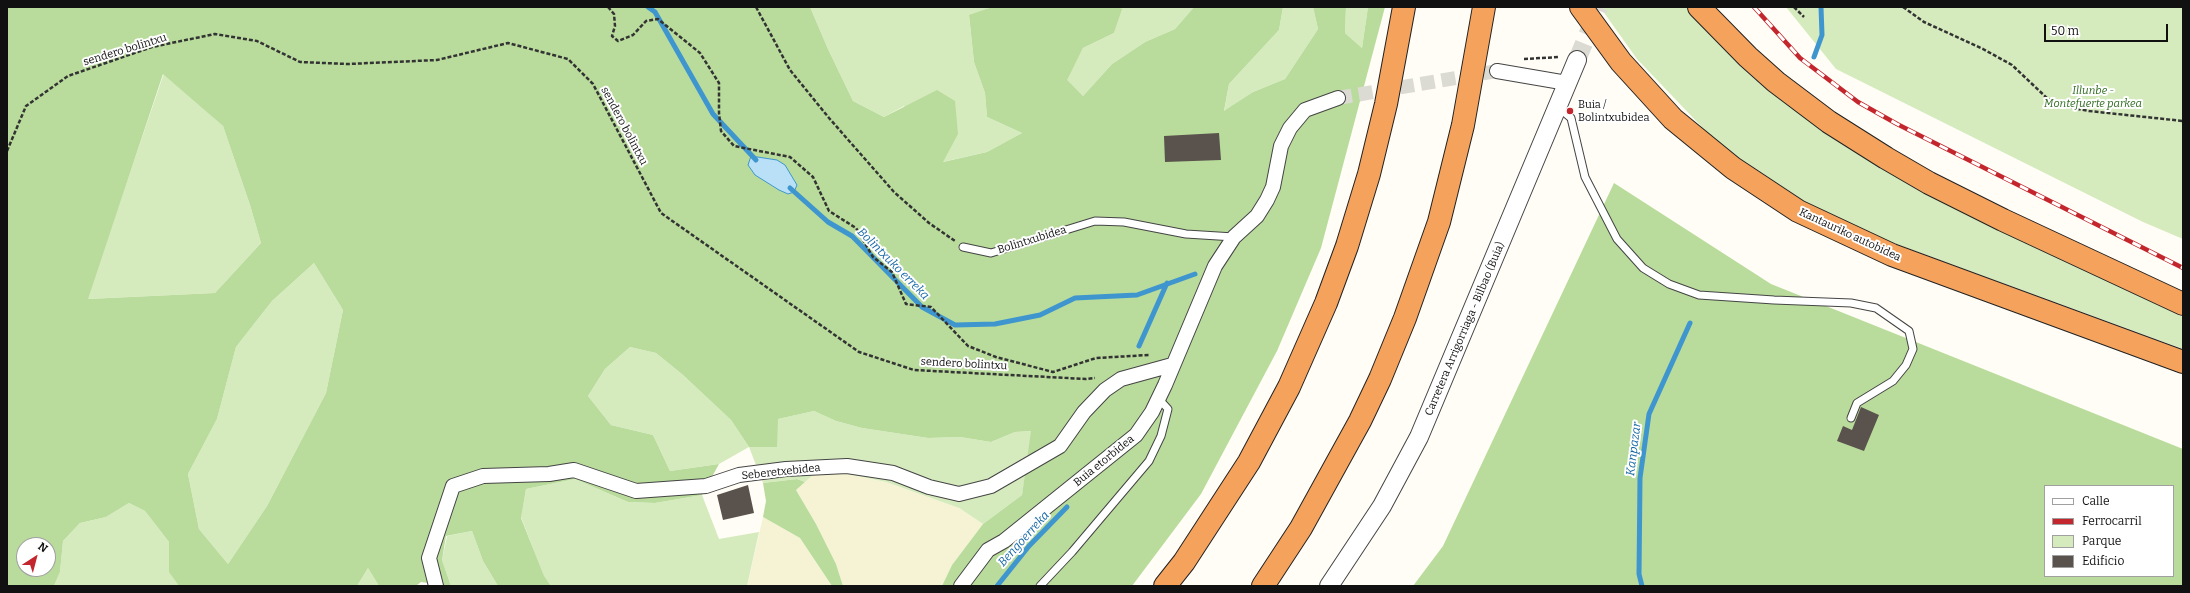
<!DOCTYPE html>
<style>
body{margin:0}
#map{position:relative;width:2190px;height:593px;overflow:hidden;background:#fffdf5;font-family:Bitter,serif}
canvas{display:block}
.frame{position:absolute;inset:0;border:8px solid #111;pointer-events:none}
.legend{position:absolute;left:2044px;top:485px;width:130px;height:92px;box-sizing:border-box;background:#fff;border:1px solid #a0a0a0;margin:0;padding:5px 7px;list-style:none;font-size:12px;color:#111}
.legend li{display:flex;align-items:center;gap:8px;height:20px}
.legend b{width:20px;border:1px solid #a0a0a0}
.north{position:absolute;left:16px;top:537px;width:40px;height:40px;box-sizing:border-box;background:#fff;border:1px solid #a0a0a0;border-radius:50%;rotate:36deg;font-size:11px;font-weight:700;line-height:16px;text-align:center;color:#111}
.north::after{content:'';display:block;margin:auto;width:14px;height:18px;background:#c4262e;clip-path:polygon(50% 0,100% 100%,50% 72%,0 100%)}
.scale{position:absolute;left:2044px;top:24px;width:124px;height:18px;box-sizing:border-box;border:2px solid #111;border-top:0;padding-left:5px;font-size:12px;line-height:14px;white-space:nowrap;color:#111;-webkit-text-stroke:3px #fff;paint-order:stroke}
</style>
<div id="map">
<canvas width="2190" height="593"></canvas>
<div class="frame"></div>
<ul class="legend">
<li><b style="height:5px;background:#fff"></b>Calle</li>
<li><b style="height:5px;background:#c4262e"></b>Ferrocarril</li>
<li><b style="height:11px;background:#d5ebbd"></b>Parque</li>
<li><b style="height:11px;background:#5a524d"></b>Edificio</li>
</ul>
<div class="north">N</div>
<div class="scale">50 m</div>
</div>
<script>
const ctx = document.querySelector('canvas').getContext('2d');
ctx.lineJoin = 'round';
function paint(path, color) { ctx.fillStyle = color; ctx.fill(path, 'evenodd'); }
const shape = rows => new Path2D(rows.map(r => 'M' + r).join(''));
function strokePath(path, color, width, dash) { ctx.strokeStyle = color; ctx.lineWidth = width; ctx.lineCap = dash ? 'butt' : 'round'; ctx.setLineDash(dash || []); ctx.stroke(path); }
function drawText(font, color, halo, rows, align = 'center') {
  ctx.font = font + ' Bitter,serif'; ctx.lineWidth = 4; ctx.setLineDash([]); ctx.textBaseline = 'middle'; ctx.strokeStyle = halo; ctx.fillStyle = color; for (const [text, x, y, turn = 0] of rows) {
    ctx.save(); ctx.translate(x, y); ctx.rotate((+turn || 0) * Math.PI / 180); ctx.textAlign = isNaN(turn) ? turn : align; if (halo) ctx.strokeText(text, 0, 0); ctx.fillText(text, 0, 0); ctx.restore();
  }
}
paint(shape([
 [814,474,848,474,886,482,959,508,983,524,952,565,942,586,843,586,836,564,816,524,796,490],
 [763,517,800,538,832,586,747,586]
]), '#f6f3d4');
paint(shape([
 [810,7,992,7,969,16,974,62,985,93,987,117,1022,133,987,152,942,162,904,106,884,117,853,101,828,49],
 [1118,7,1194,7,1175,29,1145,42,1112,64,1083,96,1066,80,1083,48,1114,33,1121,10],
 [1283,7,1313,7,1318,29,1285,79,1253,92,1224,112,1229,84,1279,30],
 [1346,7,1368,7,1362,48,1345,33],
 [1600,7,1689,7,1708,31,1750,75,1810,121,2017,238,2183,317,2183,349,1891,242,1810,205,1719,145,1637,59],
 [1786,7,2183,7,2183,239,2143,222,1836,69],
 [164,73,223,126,250,205,261,243,215,293,87,299],
 [314,263,343,310,326,393,267,506,228,564,199,529,188,474,217,419,236,347,272,301],
 [630,347,656,353,683,375,731,420,749,447,778,419,814,411,836,421,862,428,928,438,960,437,991,442,1015,432,1032,431,1022,495,983,524,959,508,886,482,848,474,814,474,805,482,797,479,763,483,749,447,719,464,670,471,653,435,611,425,588,396,605,369],
 [575,479,628,502,655,503,702,495,719,539,759,532,747,586,551,586,544,577,521,517,526,489],
 [129,503,145,511,169,542,169,571,179,586,54,586,60,572,63,541,80,523,106,517],
 [472,531,483,561,498,586,451,586,442,560,447,536],
 [368,568,379,586,357,586]
]), '#d5ebbd');
paint(shape([
 [7,7,810,7,828,49,853,101,884,117,937,90,955,101,958,134,943,162,987,152,1022,133,987,117,985,93,974,62,969,15,992,7,1118,7,1122,9,1114,33,1083,48,1067,80,1083,96,1112,64,1145,42,1175,29,1194,7,1283,7,1279,30,1229,84,1224,111,1253,92,1285,79,1318,29,1313,7,1346,7,1345,33,1362,48,1368,7,1385,7,1321,248,1277,351,1201,494,1132,586,942,586,952,565,983,524,1022,495,1031,431,1015,432,991,442,960,437,928,438,862,428,836,421,814,411,778,419,777,447,749,447,731,420,683,375,656,353,630,347,605,369,588,396,611,425,653,435,670,471,719,464,702,495,655,503,628,502,575,479,526,489,521,518,544,576,551,586,498,586,483,561,472,531,446,536,442,560,451,586,421,582,416,586,379,586,368,568,357,586,179,586,169,572,169,542,145,511,129,503,106,517,80,523,63,541,60,572,54,586,7,586],
 [163,74,223,126,250,205,261,243,215,293,88,299],
 [314,263,343,310,326,393,267,506,228,564,199,529,188,474,217,419,236,347,272,301],
 [24,545,48,545,48,569,24,569],
 [1614,183,1771,284,2183,449,2183,586,1413,586,1443,546],
 [2045,486,2173,486,2173,576,2045,576],
 [797,479,805,482,796,490,816,524,836,564,843,586,832,586,800,538,763,517,766,501,763,483]
]), '#b9dc9c');
const water = shape([
 [751,156,777,160,785,165,797,185,794,192,788,194,779,190,755,175,748,165,751,156]
]);
paint(water, '#b9e0f7');
strokePath(water, '#3f96cf', 1);
strokePath(shape([
 [648,7,655,12,713,114,756,160],
 [1814,57,1822,35,1821,7],
 [790,188,828,222,852,236,922,307,955,325,995,324,1040,315,1075,298,1137,295,1195,274],
 [1139,346,1167,283],
 [997,586,1029,546,1067,507],
 [1642,586,1639,574,1640,478,1649,414,1690,323]
]), '#3f96cf', 5);
paint(shape([
 [1219,133,1221,160,1165,162,1164,136],
 [1861,407,1879,415,1864,451,1837,441,1843,426,1852,430],
 [748,485,754,513,723,520,717,495]
]), '#5a524d');
strokePath(shape([
 [1338,98,1497,71]
]), '#dbdad3', 14, [14, 7]);
strokePath(shape([
 [1577,60,1599,7]
]), '#dbdad3', 18, [18, 9]);
const service = shape([
 [1558,107,1571,118,1585,177,1617,239,1643,268,1669,284,1699,295,1774,300,1851,303,1876,308,1909,331,1913,349,1906,365,1893,381,1857,403,1851,418],
 [963,247,991,253,1095,221,1124,222,1186,234,1234,237],
 [1040,586,1072,552,1149,461,1161,436,1168,409,1158,398]
]);
const minor = shape([
 [1497,71,1567,83],
 [436,586,429,558,453,486,483,476,549,474,574,470,636,491,706,486,739,475,786,469,847,466,893,473,929,487,959,494,991,486,1060,446,1084,412,1105,390,1121,379,1172,365],
 [961,586,988,550,1004,541,1136,435,1152,412,1165,385,1215,266,1234,237,1257,216,1267,200,1273,187,1281,146,1290,128,1305,110,1338,98]
]);
const tertiary = shape([
 [1329,586,1382,506,1419,437,1577,60]
]);
const motorway = shape([
 [1581,7,1621,62,1673,119,1733,168,1798,211,1892,255,2183,362],
 [1699,7,1748,57,1776,82,1829,122,1886,158,1929,183,2003,220,2183,304],
 [1165,586,1184,562,1249,462,1289,387,1326,303,1347,246,1369,174,1386,104,1404,7],
 [1263,586,1301,528,1360,421,1380,379,1405,318,1439,222,1463,125,1484,7]
]);
strokePath(service, '#444', 9);
strokePath(minor, '#444', 16);
strokePath(tertiary, '#444', 20);
strokePath(motorway, '#222', 24);
strokePath(shape([
 [608,7,614,14,615,26,612,36,618,41,633,35,646,21,658,19,700,53,719,83,719,113,721,131,734,146,790,157,813,177,829,211,856,228,873,257,892,272,906,304,931,307,968,346,996,357,1053,372,1096,358,1149,355],
 [756,7,790,70,829,118,894,192,929,223,955,241],
 [1794,7,1804,17],
 [1903,7,1924,22,1983,49,2012,65,2048,99,2062,106,2089,111,2183,121],
 [1524,59,1559,57],
 [7,151,26,106,68,76,152,47,215,34,257,41,300,62,348,64,437,60,508,43,568,59,593,84,661,213,859,352,914,370,1086,379,1095,378]
]), '#333', 2.5, [4, 2]);
strokePath(service, '#fff', 7);
strokePath(minor, '#fff', 14);
strokePath(tertiary, '#fff', 18);
strokePath(motorway, '#f5a25d', 22);
const rail = shape([
 [1754,7,1800,58,1858,102,1897,124,2183,268]
]);
strokePath(rail, '#c4262e', 4.5);
strokePath(rail, '#fff', 3, [9]);
for (const [x, y, r, color] of [
 [1570,111,4,"#c4262e"]
]) { const dot = new Path2D(); dot.arc(x, y, r, 0, 2 * Math.PI); ctx.fillStyle = color; ctx.fill(dot); strokePath(dot, '#fff', 1.5); }
drawText('11px', '#111', '#fff', [
 ["sendero bolintxu",125,50,-17],
 ["sendero bolintxu",624,126,62],
 ["Kantauriko autobidea",1850,235,25],
 ["Bolintxubidea",1032,240,-17],
 ["Carretera Arrigorriaga - Bilbao (Buia)",1465,329,-67],
 ["sendero bolintxu",964,364,3],
 ["Buia etorbidea",1104,461,-39],
 ["Seberetxebidea",781,472,-6]
]);
drawText('italic 11px', '#2f6b1f', '#fff', [
 ["Illunbe -",2093,91],
 ["Montefuerte parkea",2093,104]
]);
drawText('11px', '#111', '#fff', [
 ["Buia /",1578,105],
 ["Bolintxubidea",1578,118]
], 'left');
drawText('italic 12px', '#1768a6', '#fff', [
 ["Bolintxuko erreka",893,264,45],
 ["Kanpazar",1634,449,-83],
 ["Bengoerreka",1024,539,-48]
]);
</script>
